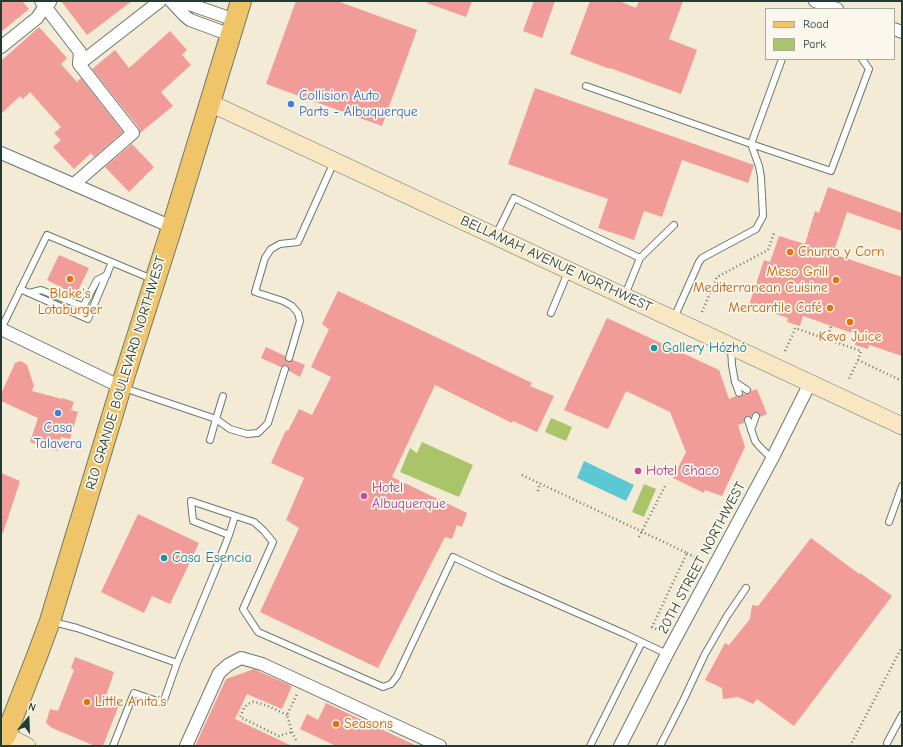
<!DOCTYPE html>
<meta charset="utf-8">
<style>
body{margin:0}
#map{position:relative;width:903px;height:747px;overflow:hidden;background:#f3ebd5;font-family:"Comic Neue",sans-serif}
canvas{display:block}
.frame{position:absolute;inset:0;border:2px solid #1f3d34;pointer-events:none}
.legend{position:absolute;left:765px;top:8px;width:130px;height:52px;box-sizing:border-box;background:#fbf7ec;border:1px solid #a3ada2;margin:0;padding:5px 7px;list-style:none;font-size:12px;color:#1f3d34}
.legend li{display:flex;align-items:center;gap:8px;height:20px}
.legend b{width:20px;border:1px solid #a3ada2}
.north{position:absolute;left:8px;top:699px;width:40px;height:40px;-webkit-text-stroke:3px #fbf7ec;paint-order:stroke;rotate:19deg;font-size:11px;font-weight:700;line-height:16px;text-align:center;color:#1f3d34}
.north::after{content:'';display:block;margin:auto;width:14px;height:18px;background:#1f3d34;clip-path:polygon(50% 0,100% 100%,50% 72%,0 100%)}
</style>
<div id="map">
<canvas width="903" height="747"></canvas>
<div class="frame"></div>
<ul class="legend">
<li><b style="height:5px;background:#f0c469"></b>Road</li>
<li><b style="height:11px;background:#aac469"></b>Park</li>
</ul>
<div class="north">N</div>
</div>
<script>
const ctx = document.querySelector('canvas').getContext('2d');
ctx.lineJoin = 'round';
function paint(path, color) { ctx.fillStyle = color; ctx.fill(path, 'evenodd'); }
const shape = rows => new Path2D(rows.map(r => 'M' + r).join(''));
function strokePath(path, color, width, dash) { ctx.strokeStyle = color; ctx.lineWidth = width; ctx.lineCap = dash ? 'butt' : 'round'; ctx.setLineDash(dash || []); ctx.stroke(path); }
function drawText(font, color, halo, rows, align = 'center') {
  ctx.font = font + ' "Comic Neue",sans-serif'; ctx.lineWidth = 3.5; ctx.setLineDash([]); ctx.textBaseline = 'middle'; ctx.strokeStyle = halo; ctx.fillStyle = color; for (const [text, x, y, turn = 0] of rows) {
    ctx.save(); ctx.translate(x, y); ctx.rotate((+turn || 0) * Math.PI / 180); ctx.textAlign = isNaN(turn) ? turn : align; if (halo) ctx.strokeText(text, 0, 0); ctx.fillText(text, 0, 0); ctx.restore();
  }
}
paint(shape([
 [551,418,572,427,566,441,545,432],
 [422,442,473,465,459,497,400,472,410,448,417,453],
 [644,484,656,489,644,517,632,512]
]), '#aac469');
paint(shape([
 [584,461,634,485,626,501,577,478]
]), '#5cc8d4');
paint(shape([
 [1,1,22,1,29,9,1,32],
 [61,1,132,1,87,35],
 [296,1,337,1,417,30,382,126,266,84],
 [427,1,472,1,466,17,427,3],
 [534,1,555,1,542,38,523,31],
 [590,1,619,1,636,8,639,1,683,1,669,39,697,50,681,94,610,68,610,69,570,54],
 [39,27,67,58,61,64,77,82,81,78,123,132,94,157,91,153,74,169,53,147,61,140,54,133,61,127,30,92,23,99,20,96,1,114,1,61],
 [170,31,187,50,182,55,191,65,161,92,173,106,140,133,139,128,92,69,115,50,129,68],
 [535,88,754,165,748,183,682,160,662,217,644,211,634,240,598,228,608,199,508,164],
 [132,144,154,167,129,192,105,167],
 [828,187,902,213,902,231,847,212,833,254,902,277,902,356,869,345,868,349,855,345,858,335,803,316,800,326,787,322,788,318,749,305,764,260,770,262,779,236,805,244,815,211,819,213],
 [59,255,89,268,76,295,47,280],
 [338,291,415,327,532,383,530,386,554,396,537,432,513,421,512,423,435,385,392,477,467,513,462,527,457,525,452,539,445,537,378,668,260,612,299,528,286,520,304,478,271,463,286,430,288,431,299,409,312,415,331,377,311,367,329,329,322,324],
 [607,318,719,370,729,399,736,396,740,397,742,396,743,394,749,394,751,391,757,389,767,414,760,417,759,413,755,412,753,413,751,417,749,416,745,417,744,419,744,423,738,425,745,447,722,496,705,490,704,493,673,478,686,452,670,412,626,391,608,429,564,410],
 [266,347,285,356,285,359,287,362,290,362,293,360,305,365,300,377,289,371,289,368,287,365,284,365,281,367,261,358],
 [21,361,27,365,34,386,32,391,62,399,63,398,74,402,71,410,78,412,70,439,61,437,57,451,30,442,38,418,1,401,1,394,15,363],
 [1,473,20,481,3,533,1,533],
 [138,514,199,543,170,604,152,596,144,613,101,592],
 [811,538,859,574,860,573,892,596,794,726,757,699,753,704,738,697,723,699,722,688,705,680,725,643,729,645,750,619,752,605,758,606],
 [75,657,114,672,105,699,119,705,103,746,95,746,52,728,46,723,50,709,58,711,74,670,71,668],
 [254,669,292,686,282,709,247,694,235,719,292,746,195,746,226,679],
 [326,703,417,746,336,746,300,729,307,714,318,720]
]), '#f19c98');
const lane = shape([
 [782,59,751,144,831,171,869,69,862,59],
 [586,86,751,144,759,166,761,177,763,216,756,229,702,258,699,262,674,318],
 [496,235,514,198,640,258,625,295],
 [640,258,674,225],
 [20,289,88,319,112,262],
 [29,293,41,290,82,306,84,305,97,280,107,275],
 [551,313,568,272],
 [1,329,47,235,152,279],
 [731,349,732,365,735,382,739,393],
 [289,358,300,321,298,313,292,306,283,301,255,292,265,258,271,249,280,244,298,242,334,162],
 [735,382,747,390],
 [124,388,216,419,223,396],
 [748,420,755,441,759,446,772,459],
 [751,430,756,416],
 [210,440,216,419,230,429,247,434,258,433,268,423,285,369],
 [889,522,902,486],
 [229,535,193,521,191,501,254,522,264,531,273,542,243,609,258,632,383,687,391,684,397,676,453,557,502,580,625,634,667,654],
 [53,622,77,628,177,663,163,703,134,693,113,746],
 [177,663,215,571,229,535,235,516],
 [887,743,902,715],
 [590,746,642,642],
 [660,746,683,701,705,654,727,616,746,588]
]);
const street = shape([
 [41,1,80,52,79,64,133,133,74,184],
 [171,1,184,15,190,20,231,35],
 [186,1,189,4,235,20],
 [815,1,837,9],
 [894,29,902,32],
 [1,47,37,18,45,6,50,2],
 [79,64,160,1],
 [1,153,172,227],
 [1,329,121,387],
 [186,746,219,673,228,665,241,658,262,664,440,746],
 [620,746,667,654,772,459,810,383]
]);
const secondary = shape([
 [210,103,902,426],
 [1,733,27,746]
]);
const primary = shape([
 [1,740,6,735,37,656,50,621,121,387,172,227,241,1]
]);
strokePath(lane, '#697a6c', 8);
strokePath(street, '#697a6c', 14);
strokePath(secondary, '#697a6c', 18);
strokePath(primary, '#697a6c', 22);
strokePath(shape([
 [702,312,717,277,768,250,774,233],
 [827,339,831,326],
 [785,351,792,336,795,328,861,351,858,360,848,381],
 [858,360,902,381],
 [522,475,687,553,652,627,660,631],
 [538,491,540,483],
 [639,537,666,484],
 [687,553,698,559],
 [287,715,268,706,259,703,253,702,248,704,244,708,240,717,279,736,292,732],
 [296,740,292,732,287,715,297,694],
 [850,746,902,647]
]), '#697a6c', 2.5, [1, 3]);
strokePath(lane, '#fff', 6);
strokePath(street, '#fff', 12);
strokePath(secondary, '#f9e7c3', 17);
strokePath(primary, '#f0c469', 20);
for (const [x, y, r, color] of [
 [291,104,4,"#3f7fe0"],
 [790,252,4,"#e8710a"],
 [70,279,4,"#e8710a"],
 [836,280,4,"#e8710a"],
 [830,308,4,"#e8710a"],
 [850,322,4,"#e8710a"],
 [654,348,4,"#0f9aa8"],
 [58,413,4,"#3f7fe0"],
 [638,471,4,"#d1479c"],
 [364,496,4,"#d1479c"],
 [164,558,4,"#0f9aa8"],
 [87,702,4,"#e8710a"],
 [336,724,4,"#e8710a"]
]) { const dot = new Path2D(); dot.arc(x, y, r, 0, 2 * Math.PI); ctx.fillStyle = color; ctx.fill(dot); strokePath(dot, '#fbf7ec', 1.5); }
drawText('14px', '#366cbe', '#fbf7ec', [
 ["Collision Auto",299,96],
 ["Parts - Albuquerque",299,112],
 ["Casa",58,428,"center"],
 ["Talavera",58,444,"center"]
], 'left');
drawText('14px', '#c56008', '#fbf7ec', [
 ["Churro y Corn",798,252],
 ["Meso Grill",828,272,"right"],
 ["Mediterranean Cuisine",828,288,"right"],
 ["Blake's",70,294,"center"],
 ["Lotaburger",70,310,"center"],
 ["Mercantile Café",822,308,"right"],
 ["Keva Juice",850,337,"center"],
 ["Little Anita’s",95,702],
 ["Seasons",344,724]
], 'left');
drawText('14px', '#1f3d34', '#fbf7ec', [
 ["BELLAMAH AVENUE NORTHWEST",556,264,25],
 ["RIO GRANDE BOULEVARD NORTHWEST",126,373,-73],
 ["20TH STREET NORTHWEST",702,558,-62]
]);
drawText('14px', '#0d838f', '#fbf7ec', [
 ["Gallery Hózhó",662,348],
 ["Casa Esencia",172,558]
], 'left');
drawText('14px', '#b23c85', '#fbf7ec', [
 ["Hotel Chaco",646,471],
 ["Hotel",372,488],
 ["Albuquerque",372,504]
], 'left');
</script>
